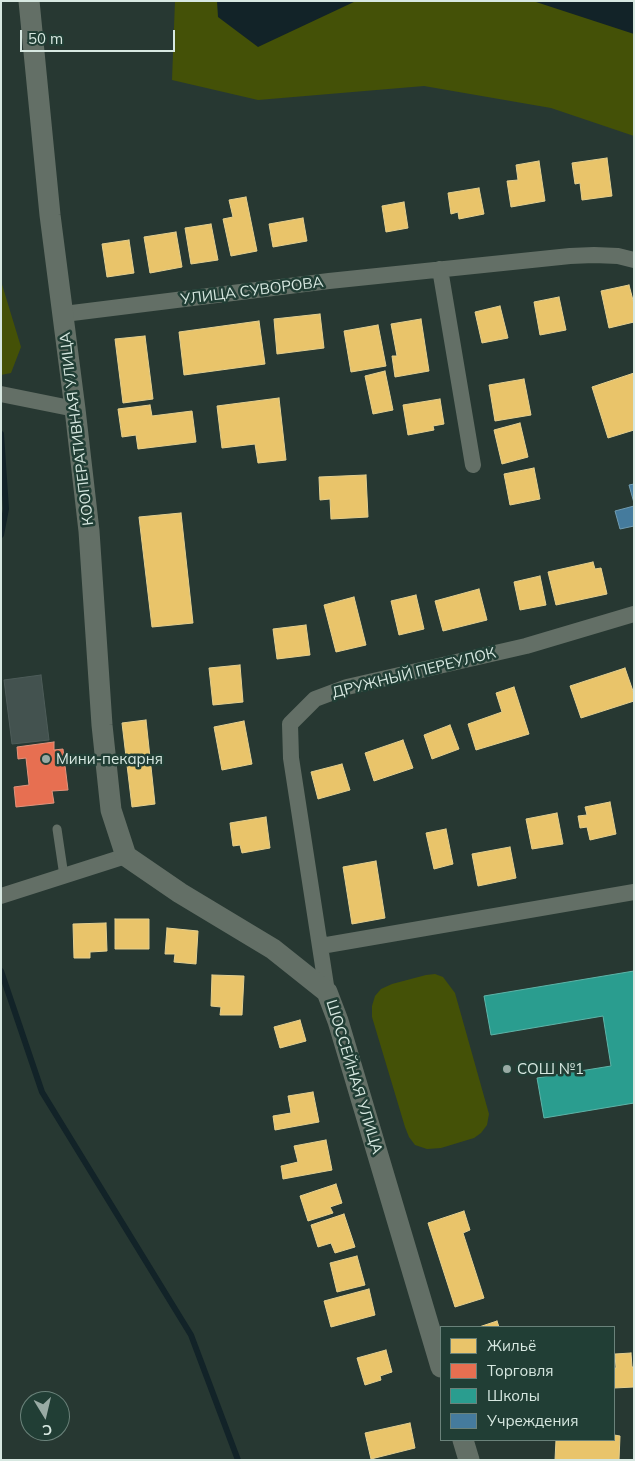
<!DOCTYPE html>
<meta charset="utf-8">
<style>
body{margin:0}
#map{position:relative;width:635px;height:1461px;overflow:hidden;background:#273832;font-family:Mulish,sans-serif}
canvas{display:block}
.frame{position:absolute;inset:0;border:2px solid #d7e8e1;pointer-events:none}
.legend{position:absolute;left:440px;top:1326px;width:175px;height:115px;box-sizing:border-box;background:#213e35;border:1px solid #6a827a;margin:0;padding:6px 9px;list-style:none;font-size:15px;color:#d7e8e1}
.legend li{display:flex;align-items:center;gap:10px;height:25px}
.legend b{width:25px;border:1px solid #6a827a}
.north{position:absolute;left:20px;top:1391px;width:50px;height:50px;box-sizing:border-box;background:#213e35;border:1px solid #6a827a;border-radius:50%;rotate:171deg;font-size:14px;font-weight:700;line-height:20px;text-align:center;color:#d7e8e1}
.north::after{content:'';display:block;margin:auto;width:18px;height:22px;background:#99aaa4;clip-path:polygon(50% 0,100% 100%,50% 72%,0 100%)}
.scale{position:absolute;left:20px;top:30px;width:155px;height:22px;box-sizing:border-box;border:2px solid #d7e8e1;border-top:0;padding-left:6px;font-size:15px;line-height:18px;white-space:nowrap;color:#d7e8e1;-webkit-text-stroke:4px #213e35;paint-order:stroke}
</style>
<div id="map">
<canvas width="635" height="1461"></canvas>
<div class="frame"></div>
<ul class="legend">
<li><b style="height:14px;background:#e9c46a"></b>Жильё</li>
<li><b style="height:14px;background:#e76f51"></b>Торговля</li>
<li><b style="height:14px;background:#2a9d8f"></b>Школы</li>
<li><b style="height:14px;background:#457b9d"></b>Учреждения</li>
</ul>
<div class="north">С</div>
<div class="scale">50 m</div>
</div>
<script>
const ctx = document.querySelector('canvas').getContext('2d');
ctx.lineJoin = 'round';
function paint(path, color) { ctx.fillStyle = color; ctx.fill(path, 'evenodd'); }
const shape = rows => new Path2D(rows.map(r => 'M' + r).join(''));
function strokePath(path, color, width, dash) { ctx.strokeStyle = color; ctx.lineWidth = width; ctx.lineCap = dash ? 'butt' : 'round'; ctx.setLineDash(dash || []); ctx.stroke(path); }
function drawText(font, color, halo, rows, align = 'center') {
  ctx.font = font + ' Mulish,sans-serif'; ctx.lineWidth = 5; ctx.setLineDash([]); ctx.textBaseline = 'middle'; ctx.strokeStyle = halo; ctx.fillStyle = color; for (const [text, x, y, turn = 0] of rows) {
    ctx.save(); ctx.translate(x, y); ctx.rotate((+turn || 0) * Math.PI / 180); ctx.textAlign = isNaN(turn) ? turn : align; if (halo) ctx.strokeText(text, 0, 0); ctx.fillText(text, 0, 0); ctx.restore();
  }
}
paint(shape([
 [175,1,634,1,634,136,551,108,424,86,258,100,172,80],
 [1,281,21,347,11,373,1,375],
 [435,974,443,977,455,993,489,1114,487,1125,481,1133,474,1138,441,1148,427,1149,415,1145,409,1137,405,1127,372,1017,372,1006,375,996,381,989,392,984,426,975]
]), '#445107');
paint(shape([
 [217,1,356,1,258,47,218,17],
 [533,1,634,1,634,34]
]), '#122328');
const homes = shape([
 [607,158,612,196,582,200,580,183,575,184,572,163,607,158],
 [539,161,545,201,511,207,507,181,518,180,516,165,539,161],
 [479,188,484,214,459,219,458,212,451,214,448,193,479,188],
 [246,197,257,251,231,256,223,219,233,217,229,200,246,197],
 [404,202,408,228,386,232,382,206,404,202],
 [303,218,307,241,273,247,269,224,303,218],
 [211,224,218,260,191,264,185,228,211,224],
 [176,232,182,267,150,273,144,237,176,232],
 [129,240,134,273,107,277,102,244,129,240],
 [629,285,634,304,634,322,609,328,601,291,629,285],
 [559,297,566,330,540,335,534,302,559,297],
 [500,306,508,338,482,343,475,312,500,306],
 [320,314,324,348,277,354,274,319,320,314],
 [421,319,429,371,395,377,392,356,397,356,391,324,421,319],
 [259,321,265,364,184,375,179,332,259,321],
 [378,325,386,366,351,372,344,331,378,325],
 [145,336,153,399,123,403,115,339,145,336],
 [385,371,393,410,373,414,365,376,385,371],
 [634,373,634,430,608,438,592,387,634,373],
 [524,379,531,415,495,421,489,385,524,379],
 [279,398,286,460,258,463,255,444,222,448,217,406,279,398],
 [440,399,444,424,433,426,434,430,408,435,403,405,440,399],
 [150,405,152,416,192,411,196,442,138,449,136,435,122,437,118,409,150,405],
 [520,423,528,457,502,464,494,430,520,423],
 [534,468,540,499,510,505,504,474,534,468],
 [366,475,368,517,331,519,330,499,320,500,319,477,366,475],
 [181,513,193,623,152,627,139,517,181,513],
 [593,562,595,569,601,568,607,594,556,605,548,572,593,562],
 [540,576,546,605,520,610,514,582,540,576],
 [479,589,487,620,443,631,435,601,479,589],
 [416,595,424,629,399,635,391,601,416,595],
 [354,597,366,645,336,652,324,605,354,597],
 [306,625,310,655,277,659,273,629,306,625],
 [240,665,243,702,213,705,209,668,240,665],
 [625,668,634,694,634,701,581,718,570,686,625,668],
 [514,687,529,734,476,750,468,724,502,712,496,693,514,687],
 [146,720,155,804,132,807,122,723,146,720],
 [244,721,252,764,222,770,214,727,244,721],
 [450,725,459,749,432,759,424,735,450,725],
 [403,740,413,768,374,781,365,753,403,740],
 [342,764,350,790,318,799,311,772,342,764],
 [610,802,616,834,590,840,587,827,580,828,578,816,587,815,585,807,610,802],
 [557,813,563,844,532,849,526,819,557,813],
 [266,817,270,848,242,853,240,845,233,846,230,823,266,817],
 [446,829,453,864,434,869,426,833,446,829],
 [510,847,516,878,478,886,472,854,510,847],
 [376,861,385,918,352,924,343,867,376,861],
 [115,919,149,919,149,949,115,949,115,919],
 [106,923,107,951,90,952,90,958,74,958,73,924,106,923],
 [167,928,198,931,196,964,174,962,175,954,165,954,167,928],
 [212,975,244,976,242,1015,220,1015,221,1007,211,1006,212,975],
 [300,1020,306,1041,280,1048,274,1027,300,1020],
 [313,1092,319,1122,275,1130,273,1116,291,1113,288,1096,313,1092],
 [326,1140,332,1170,283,1179,281,1166,298,1162,294,1146,326,1140],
 [336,1184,342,1203,330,1207,333,1213,308,1221,300,1196,336,1184],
 [464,1211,470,1230,463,1233,484,1298,455,1307,428,1223,464,1211],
 [344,1214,355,1247,335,1253,331,1243,318,1247,311,1225,344,1214],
 [357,1256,365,1285,337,1292,330,1263,357,1256],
 [369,1289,375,1315,331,1327,324,1301,369,1289],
 [497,1321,499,1327,479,1327,497,1321],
 [386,1350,392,1372,380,1376,381,1380,365,1385,357,1358,386,1350],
 [631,1353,632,1367,634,1367,634,1387,614,1388,614,1368,616,1368,615,1354,631,1353],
 [410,1423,415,1448,371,1459,365,1433,410,1423],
 [614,1435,620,1436,619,1460,555,1460,556,1440,614,1440,614,1435]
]);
paint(homes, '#e9c46a');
strokePath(homes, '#e4cf8e', 1);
const shops = shape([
 [54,742,54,750,63,749,68,790,52,791,54,803,16,807,14,787,29,785,26,758,18,759,17,747,54,742]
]);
paint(shops, '#e76f51');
strokePath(shops, '#e2937c', 1);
const schools = shape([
 [634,971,634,1103,544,1118,537,1078,611,1066,603,1016,491,1035,484,996,634,971]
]);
paint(schools, '#2a9d8f');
strokePath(schools, '#5eb4a8', 1);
const public = shape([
 [634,484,634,503,629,485,634,484],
 [634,506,634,526,620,529,615,511,634,506]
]);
paint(public, '#457b9d');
strokePath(public, '#719cb1', 1);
strokePath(shape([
 [1,434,6,509,1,535],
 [1,971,42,1092,191,1335,238,1460]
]), '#122328', 6);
const building = shape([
 [41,675,49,740,12,744,4,680,41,675]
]);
paint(building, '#43524f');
strokePath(building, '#4d5c59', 1);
strokePath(shape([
 [57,829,64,876]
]), '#636f66', 9);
strokePath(shape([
 [440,269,473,465],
 [64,314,329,281,570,256,594,255,618,256,634,260],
 [1,394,75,409],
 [1,896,126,856],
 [321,946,634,892],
 [327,992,291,758,290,724,315,699,347,687,526,646,634,614]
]), '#636f66', 16);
strokePath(shape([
 [29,1,50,215,75,409,89,531,102,725,111,810,126,856,180,893,273,949,327,992,338,1021,441,1367],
 [463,1440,469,1460]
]), '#636f66', 21);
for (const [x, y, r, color] of [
 [46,759,5,"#99aaa4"],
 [507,1069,5,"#99aaa4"]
]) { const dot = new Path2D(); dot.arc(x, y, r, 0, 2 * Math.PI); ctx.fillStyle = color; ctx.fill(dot); strokePath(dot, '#213e35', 2); }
drawText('15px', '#d7e8e1', '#213e35', [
 ["УЛИЦА СУВОРОВА",252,291,-7],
 ["КООПЕРАТИВНАЯ УЛИЦА",77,429,-97],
 ["ДРУЖНЫЙ ПЕРЕУЛОК",414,673,-14],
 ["ШОССЕЙНАЯ УЛИЦА",354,1077,73]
]);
drawText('15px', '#d7e8e1', '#213e35', [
 ["Мини-пекарня",56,759],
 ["СОШ №1",517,1069]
], 'left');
</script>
